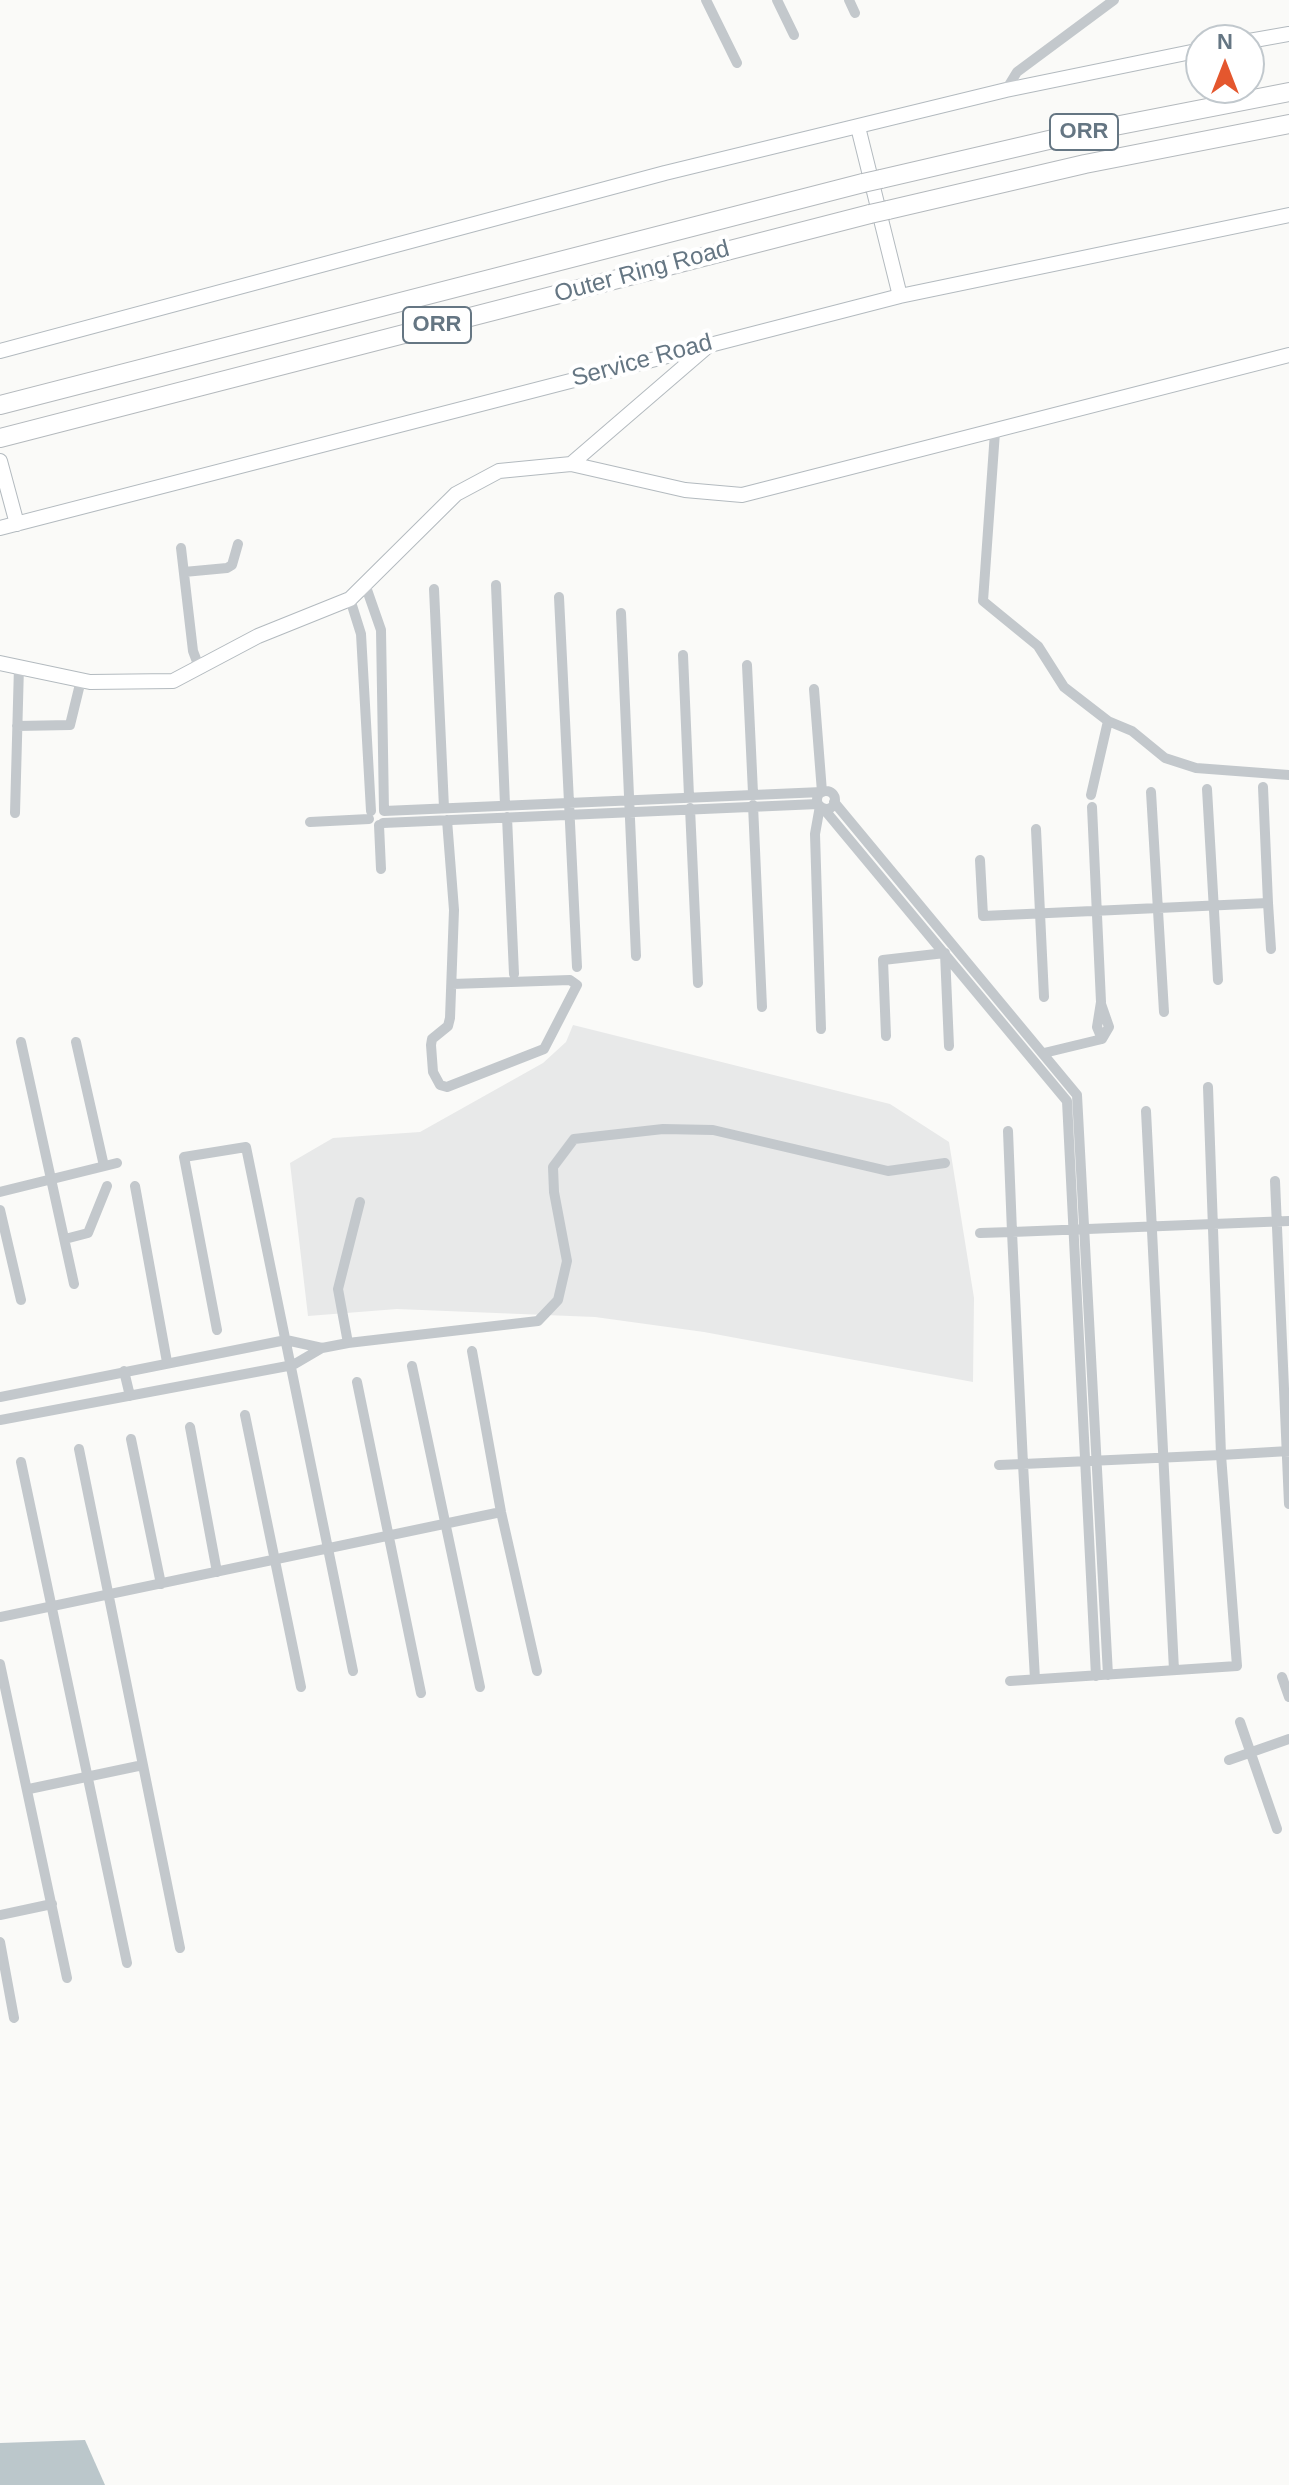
<!DOCTYPE html>
<style>
body{margin:0}
#map{position:relative;width:1289px;height:2485px;overflow:hidden;background:#fafaf8;font-family:Helvetica,sans-serif}
canvas{display:block}
.north{position:absolute;left:1185px;top:24px;width:80px;height:80px;box-sizing:border-box;background:#fff;border:2px solid #c1c8cd;border-radius:50%;rotate:0deg;font-size:22px;font-weight:700;line-height:32px;text-align:center;color:#657683}
.north::after{content:'';display:block;margin:auto;width:28px;height:36px;background:#e4572e;clip-path:polygon(50% 0,100% 100%,50% 72%,0 100%)}
</style>
<div id="map">
<canvas width="1289" height="2485"></canvas>
<div class="north">N</div>
</div>
<script>
const ctx = document.querySelector('canvas').getContext('2d');
ctx.lineJoin = 'round';
function paint(path, color) { ctx.fillStyle = color; ctx.fill(path, 'evenodd'); }
const shape = rows => new Path2D(rows.map(r => 'M' + r).join(''));
function strokePath(path, color, width, dash) { ctx.strokeStyle = color; ctx.lineWidth = width; ctx.lineCap = dash ? 'butt' : 'round'; ctx.setLineDash(dash || []); ctx.stroke(path); }
function drawText(font, color, halo, rows, align = 'center') {
  ctx.font = font + ' Helvetica,sans-serif'; ctx.lineWidth = 8; ctx.setLineDash([]); ctx.textBaseline = 'middle'; ctx.strokeStyle = halo; ctx.fillStyle = color; for (const [text, x, y, turn = 0] of rows) {
    ctx.save(); ctx.translate(x, y); ctx.rotate((+turn || 0) * Math.PI / 180); ctx.textAlign = isNaN(turn) ? turn : align; if (halo) ctx.strokeText(text, 0, 0); ctx.fillText(text, 0, 0); ctx.restore();
  }
}
paint(shape([
 [573,1025,890,1104,949,1142,974,1298,973,1382,704,1332,595,1317,397,1309,308,1316,290,1163,333,1138,420,1132,543,1063,566,1042]
]), '#e8e9e9');
paint(shape([
 [85,2440,105,2485,0,2485,0,2443]
]), '#bbc7cb');
const secondary = shape([
 [1249,41,1289,34],
 [858,127,900,296],
 [0,351,665,173,1006,90,1201,50],
 [0,461,17,524],
 [571,464,708,346],
 [0,528,900,296,1289,215],
 [0,663,90,682,173,681,258,636,350,599,456,494,499,471,571,464,685,490,742,495,1289,355]
]);
const highway = shape([
 [881,179,1079,133,1289,92],
 [888,210,1085,164,1289,124],
 [0,405,863,183],
 [0,438,870,214]
]);
strokePath(secondary, '#b3babf', 16);
strokePath(highway, '#b4b9bd', 20);
strokePath(shape([
 [706,0,737,63],
 [777,0,794,35],
 [849,0,855,13],
 [1006,90,1017,72,1114,0],
 [995,432,983,601,1038,646,1064,687,1108,721,1091,795],
 [181,548,193,651,199,667],
 [184,572,227,568,232,565,238,544],
 [496,585,505,805],
 [366,587,381,630,384,811,822,792,814,689],
 [434,589,444,808],
 [559,597,577,967],
 [350,599,361,634,371,811],
 [621,613,636,956],
 [683,655,689,796],
 [747,665,753,793],
 [1108,721,1132,731,1165,758,1196,768,1289,775],
 [17,726,70,725,81,680],
 [1207,789,1218,980],
 '817 800a9 9 0 1 1 18 0a9 9 0 1 1-18 0Z',
 [1151,792,1164,1012],
 [834,802,1077,1095,1108,1675],
 [753,805,762,1007],
 [820,806,815,834,821,1029],
 [690,808,698,983],
 [823,808,1067,1101,1096,1676],
 [15,813,19,666],
 [507,817,514,974],
 [447,820,454,910,450,1018,448,1026,432,1039,431,1045,433,1072,440,1085,447,1087,544,1049,577,985,570,980,452,984],
 [310,822,369,819],
 [383,823,818,804],
 [379,825,381,869],
 [1036,829,1044,997],
 [980,860,983,916,1268,903,1263,787],
 [1268,903,1271,949],
 [1101,1004,1109,1027,1102,1039],
 [886,1036,883,960,945,953,949,1046],
 [21,1042,74,1284],
 [76,1042,104,1166],
 [1044,1053,1102,1039,1097,1027,1101,1002,1092,807],
 [1208,1087,1221,1455,1289,1451],
 [1146,1111,1174,1670],
 [1275,1181,1289,1504],
 [135,1186,167,1362],
 [0,1192,117,1163],
 [0,1210,21,1300],
 [980,1233,1012,1232,1008,1131],
 [65,1239,88,1233,107,1186],
 [217,1330,184,1157,246,1147,353,1671],
 [348,1343,338,1289,360,1202],
 [472,1351,501,1512,537,1671],
 [412,1366,480,1687],
 [124,1371,130,1396],
 [357,1382,421,1693],
 [0,1397,286,1340,322,1348],
 [245,1415,301,1687],
 [0,1420,293,1365,322,1348,348,1343,538,1321,558,1300,567,1261,554,1192,553,1167,574,1139,663,1129,713,1130,888,1171,945,1163],
 [190,1427,217,1572],
 [131,1439,161,1584],
 [79,1449,180,1948],
 [21,1462,127,1963],
 [999,1465,1023,1464,1035,1679],
 [0,1617,501,1512],
 [0,1664,67,1978],
 [1282,1677,1289,1697],
 [1010,1681,1237,1666,1221,1455,1023,1464,1012,1232,1289,1221],
 [1240,1722,1277,1829],
 [1229,1760,1289,1739],
 [29,1789,143,1765],
 [0,1915,52,1904],
 [0,1942,14,2018]
]), '#c3c8cc', 10);
strokePath(secondary, '#fff', 14);
strokePath(highway, '#fff', 18);
const highwayBridge = shape([
 [863,183,881,179],
 [870,214,888,210]
]);
strokePath(highwayBridge, '#b4b9bd', 20, []);
strokePath(highwayBridge, '#fff', 18);
for (const [x, y, w] of [
 [1084,132,68],
 [437,325,68]
]) { const box = new Path2D(); box.roundRect(x - w / 2, y - 18, w, 36, 6); ctx.fillStyle = '#fff'; ctx.fill(box); strokePath(box, '#657683', 2); }
drawText('bold 22px', '#657683', null, [
 ["ORR",1084,132],
 ["ORR",437,325]
]);
drawText('24px', '#657683', '#fff', [
 ["Outer Ring Road",642,272,-15],
 ["Service Road",642,361,-15]
]);
</script>
